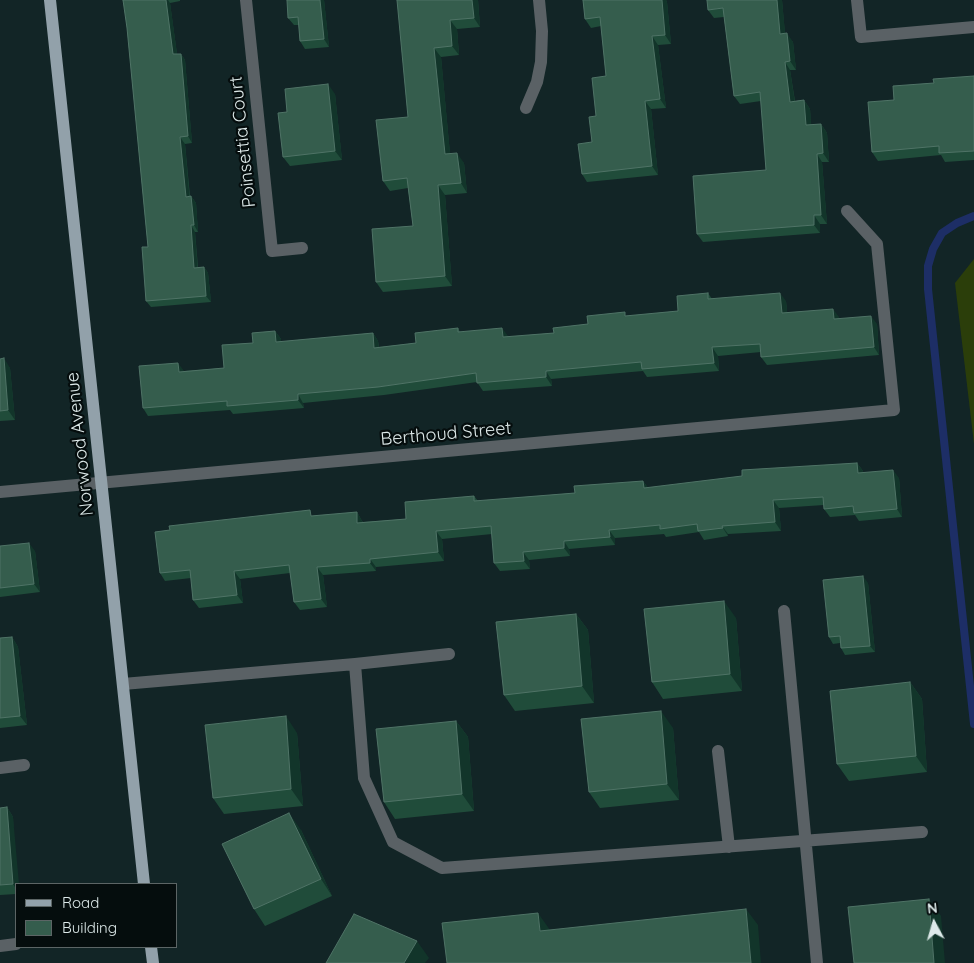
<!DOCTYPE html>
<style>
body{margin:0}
#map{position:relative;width:974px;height:963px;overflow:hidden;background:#122526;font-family:Quicksand,sans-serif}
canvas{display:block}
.legend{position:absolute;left:15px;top:883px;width:162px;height:65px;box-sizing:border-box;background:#050d0d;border:1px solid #5c6565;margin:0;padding:6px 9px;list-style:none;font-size:15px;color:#deeaea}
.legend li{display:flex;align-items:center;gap:10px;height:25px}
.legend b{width:25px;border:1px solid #5c6565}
.north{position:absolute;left:909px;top:898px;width:50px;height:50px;-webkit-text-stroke:4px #050d0d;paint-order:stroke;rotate:354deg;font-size:14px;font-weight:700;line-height:20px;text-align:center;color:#deeaea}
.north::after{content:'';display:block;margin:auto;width:18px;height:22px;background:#deeaea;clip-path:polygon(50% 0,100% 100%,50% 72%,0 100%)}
</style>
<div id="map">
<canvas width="974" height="963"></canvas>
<ul class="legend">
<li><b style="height:6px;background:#92a1aa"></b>Road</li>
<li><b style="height:14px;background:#355d4d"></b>Building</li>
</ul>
<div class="north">N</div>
</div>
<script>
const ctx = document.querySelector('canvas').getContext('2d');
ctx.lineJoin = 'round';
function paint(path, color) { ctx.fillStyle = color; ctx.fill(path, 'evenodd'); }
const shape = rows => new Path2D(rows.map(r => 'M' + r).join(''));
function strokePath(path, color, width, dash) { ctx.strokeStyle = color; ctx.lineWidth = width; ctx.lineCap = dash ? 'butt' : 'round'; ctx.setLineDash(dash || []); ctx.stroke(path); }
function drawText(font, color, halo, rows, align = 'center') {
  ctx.font = font + ' Quicksand,sans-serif'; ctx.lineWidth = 4.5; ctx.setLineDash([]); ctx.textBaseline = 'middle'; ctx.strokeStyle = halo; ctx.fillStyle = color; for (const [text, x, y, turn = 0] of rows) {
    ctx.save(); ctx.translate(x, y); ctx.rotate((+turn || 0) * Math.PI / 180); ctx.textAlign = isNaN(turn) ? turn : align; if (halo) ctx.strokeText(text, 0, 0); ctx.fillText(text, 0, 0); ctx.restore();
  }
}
paint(shape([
 [974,259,974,444,955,283]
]), '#2b3e0a');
strokePath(shape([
 [974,216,957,223,942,233,933,249,928,266,928,289,974,724]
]), '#1d2e66', 8);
strokePath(shape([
 [246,0,272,251,302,248],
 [857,0,861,37,974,27],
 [526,108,537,82,541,62,542,31,539,0],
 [0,492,894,410,877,244,847,211],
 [784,611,817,963],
 [355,664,364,778,393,842,442,868,922,832],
 [123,684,355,664,449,654],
 [718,751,729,847],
 [0,768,24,765],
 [0,946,16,944]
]), '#5a6165', 12);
strokePath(shape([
 [50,0,144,884],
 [151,947,153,963]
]), '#92a1aa', 12);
paint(shape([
 [123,0,180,0,180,1,170,3,177,54,181,54,185,60,192,143,185,144,190,196,191,196,196,203,198,232,195,232,198,267,204,267,208,273,211,302,151,307,146,301,148,247,127,28],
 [324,0,329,47,305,49,300,41,299,25,294,25,288,18],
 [397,0,478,0,480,27,457,29,459,55,441,57,450,154,464,163,467,193,445,195,452,286,383,292,376,282,413,226,408,188,390,191,383,181,408,117],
 [583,0,666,0,667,2,671,44,658,45,666,108,651,109,658,175,587,182,582,174,592,142,596,116,606,76,601,26,591,28,585,19],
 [782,0,785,34,793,42,796,70,790,70,795,101,804,100,810,109,811,125,821,124,827,133,829,162,822,162,827,224,820,224,820,233,703,242,697,234,766,170,761,101,740,104,734,96,724,17,714,18,708,10],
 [974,76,974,160,945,162,941,155,878,161,872,152,934,83],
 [335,94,342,160,290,166,283,157,287,112],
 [708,293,712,299,786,301,787,312,839,317,839,319,877,324,879,355,767,365,761,357,761,352,718,356,719,371,647,377,643,371,551,379,552,386,483,391,477,382,384,395,303,403,304,408,233,414,230,410,148,416,143,408,184,371,224,368,253,343,275,331,281,339,281,342,373,333,378,341,379,347,416,343,458,328,460,332,508,337,554,333,627,316,678,311],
 [0,359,10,368,15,420,0,421],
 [857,463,863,471,863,472,899,478,902,517,859,521,855,515,830,517,824,509,824,505,779,508,781,531,728,534,728,536,704,540,699,532,666,537,664,534,615,538,615,545,569,549,570,556,529,560,530,569,500,571,494,563,492,534,442,539,444,561,376,567,376,571,323,575,327,607,300,610,294,602,290,573,240,579,243,603,199,608,193,600,191,578,165,581,160,573,315,516,357,512,362,521,363,522,406,519,474,496,478,501,575,493,643,481,648,488],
 [0,546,35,551,40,592,0,597],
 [868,583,875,652,845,655,841,648,840,643,833,644,829,637],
 [576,614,588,630,594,703,515,711,504,695],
 [736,618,742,691,663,699,652,682],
 [12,637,18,647,27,725,0,728,0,638],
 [910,682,922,699,927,772,849,781,837,764],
 [456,721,468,737,474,811,395,819,384,802],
 [673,728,679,800,600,808,589,792],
 [297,733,303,806,224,814,213,798],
 [7,807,13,817,16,894,0,895,0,808],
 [301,830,332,896,265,926,254,909]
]), '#204c3a');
paint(shape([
 [166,0,168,0,170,3,178,61,173,54],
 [320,0,324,0,329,47,324,39],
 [472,0,478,0,480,27,474,18],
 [661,0,666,0,667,2,671,44,665,35],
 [777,0,782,0,786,43,780,34],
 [450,20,457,29,459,55,452,46],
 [787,33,793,42,796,70,790,61],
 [652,36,658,45,666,108,660,99],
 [434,48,441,57,451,164,445,154],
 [181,54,185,60,192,143,188,136],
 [785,62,790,70,796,110,790,102],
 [328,84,335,94,342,160,335,151],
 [804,100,810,109,812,134,806,125],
 [645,101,651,109,658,175,652,166],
 [821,124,827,133,829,162,823,153],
 [180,137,185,144,190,203,186,197],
 [457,153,464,163,467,193,461,183],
 [817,154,822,162,827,224,821,215],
 [438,185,445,195,452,286,445,276],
 [191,196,196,203,198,232,194,225],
 [814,215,820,224,820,233,814,225],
 [191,225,195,232,198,274,194,268],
 [204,267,208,273,211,302,206,296],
 [780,293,786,301,788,321,782,313],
 [833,309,839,317,840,327,834,319],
 [871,316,877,324,879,355,874,347],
 [502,328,508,336,503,337],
 [275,331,281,339,282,350,276,342],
 [373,333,378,341,380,356,374,348],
 [712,347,718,356,719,371,714,363],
 [4,358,10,368,15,420,8,410],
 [178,363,184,371,179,372],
 [546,371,551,379,552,386,546,377],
 [298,394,303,403,304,408,298,400],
 [857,463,863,471,863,481,858,473],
 [893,470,899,478,902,517,897,509],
 [643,481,649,489,644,488],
 [773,500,779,508,781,531,775,522],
 [357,512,362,521,363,531,357,523],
 [722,526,728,534,728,536,723,528],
 [609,530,615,538,615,545,610,537],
 [436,531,442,539,444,561,438,552],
 [564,541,569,549,570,556,564,548],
 [29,543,35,551,40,592,34,584],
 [523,552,529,560,530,569,524,561],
 [370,559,376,567,376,571,370,563],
 [317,567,323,575,327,607,321,599],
 [234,571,240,579,243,603,237,595],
 [863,576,868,583,875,652,870,646],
 [724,601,736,618,742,691,730,674],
 [576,614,588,630,594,703,582,686],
 [12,637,18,647,27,725,20,716],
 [910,682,922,699,927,772,916,756],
 [661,711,673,728,679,800,667,784],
 [286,716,297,733,303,806,291,789],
 [456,721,468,737,474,811,462,794],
 [7,807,13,817,19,884,16,884,16,889,13,884],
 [289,813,301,830,332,896,321,879],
 [929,899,941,916,945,963,934,963],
 [746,909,758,925,761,963,751,963],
 [538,913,550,930,552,948,540,931],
 [417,941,429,958,425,963,404,963]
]), '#12352a');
const building = shape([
 [123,0,166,0,173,54,181,54,188,136,180,137,186,197,191,196,194,225,191,225,194,268,204,267,206,296,146,301,142,247,148,247,127,28,123,0],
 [287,0,320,0,324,39,300,41,298,17,288,18,287,0],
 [397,0,472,0,474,18,450,20,452,46,434,48,445,154,457,153,461,183,438,185,445,276,376,282,372,229,413,226,407,178,383,181,376,120,408,117,397,0],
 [583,0,662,0,665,35,652,36,660,99,645,101,652,166,582,174,578,144,592,142,589,117,596,116,592,78,606,76,600,17,585,19,583,0],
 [707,0,777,0,780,34,787,33,790,61,785,62,790,102,804,100,806,125,821,124,823,153,817,154,821,215,814,215,814,225,697,234,693,176,766,170,760,92,734,96,723,8,708,10,707,0],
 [974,76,974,151,939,153,939,146,872,152,868,102,894,100,893,86,934,83,933,79,974,76],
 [328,84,335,151,283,157,278,113,287,112,285,89,328,84],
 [708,293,708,299,780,293,782,313,833,309,834,319,871,316,874,347,761,357,760,344,712,347,714,363,642,369,641,362,546,371,546,377,477,383,476,373,378,387,298,394,298,400,227,406,227,401,143,408,139,366,178,363,179,372,224,368,222,345,253,343,252,333,275,331,276,342,373,333,374,348,416,343,415,333,458,328,458,332,502,328,503,337,554,333,553,328,588,324,587,316,625,312,625,316,678,311,677,296,708,293],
 [4,358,8,410,0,411,0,359,4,358],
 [857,463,858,473,893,470,897,509,854,513,853,506,824,509,823,497,773,500,775,522,722,526,723,528,698,531,697,524,660,529,660,525,609,530,610,537,564,541,564,548,523,552,524,561,494,563,491,526,436,531,438,552,370,559,370,563,317,567,321,599,294,602,289,565,234,571,237,595,193,600,190,570,160,573,155,532,170,530,169,526,310,510,311,516,357,512,357,523,406,519,405,502,474,496,474,501,575,493,574,486,643,481,644,488,742,476,742,470,857,463],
 [29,543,34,584,0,588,0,546,29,543],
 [863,576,870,646,841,648,840,636,829,637,823,580,863,576],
 [724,601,730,674,652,682,644,609,724,601],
 [576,614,582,686,504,695,496,622,576,614],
 [12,637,20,716,0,718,0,638,12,637],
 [910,682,916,756,837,764,830,691,910,682],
 [661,711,667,784,589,792,581,719,661,711],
 [286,716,291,789,213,798,205,725,286,716],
 [456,721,462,794,384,802,376,729,456,721],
 [7,807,13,884,0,885,0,808,7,807],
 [289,813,321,879,254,909,222,844,289,813],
 [929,899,934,963,854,963,848,907,929,899],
 [746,909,751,963,447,963,442,923,538,913,540,931,746,909],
 [354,914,417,941,404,963,326,963,354,914]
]);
paint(building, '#355d4d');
strokePath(building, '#4f7366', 1);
drawText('18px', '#deeaea', '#050d0d', [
 ["Poinsettia Court",243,142,-96],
 ["Berthoud Street",446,434,-5],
 ["Norwood Avenue",80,444,-96]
]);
</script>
